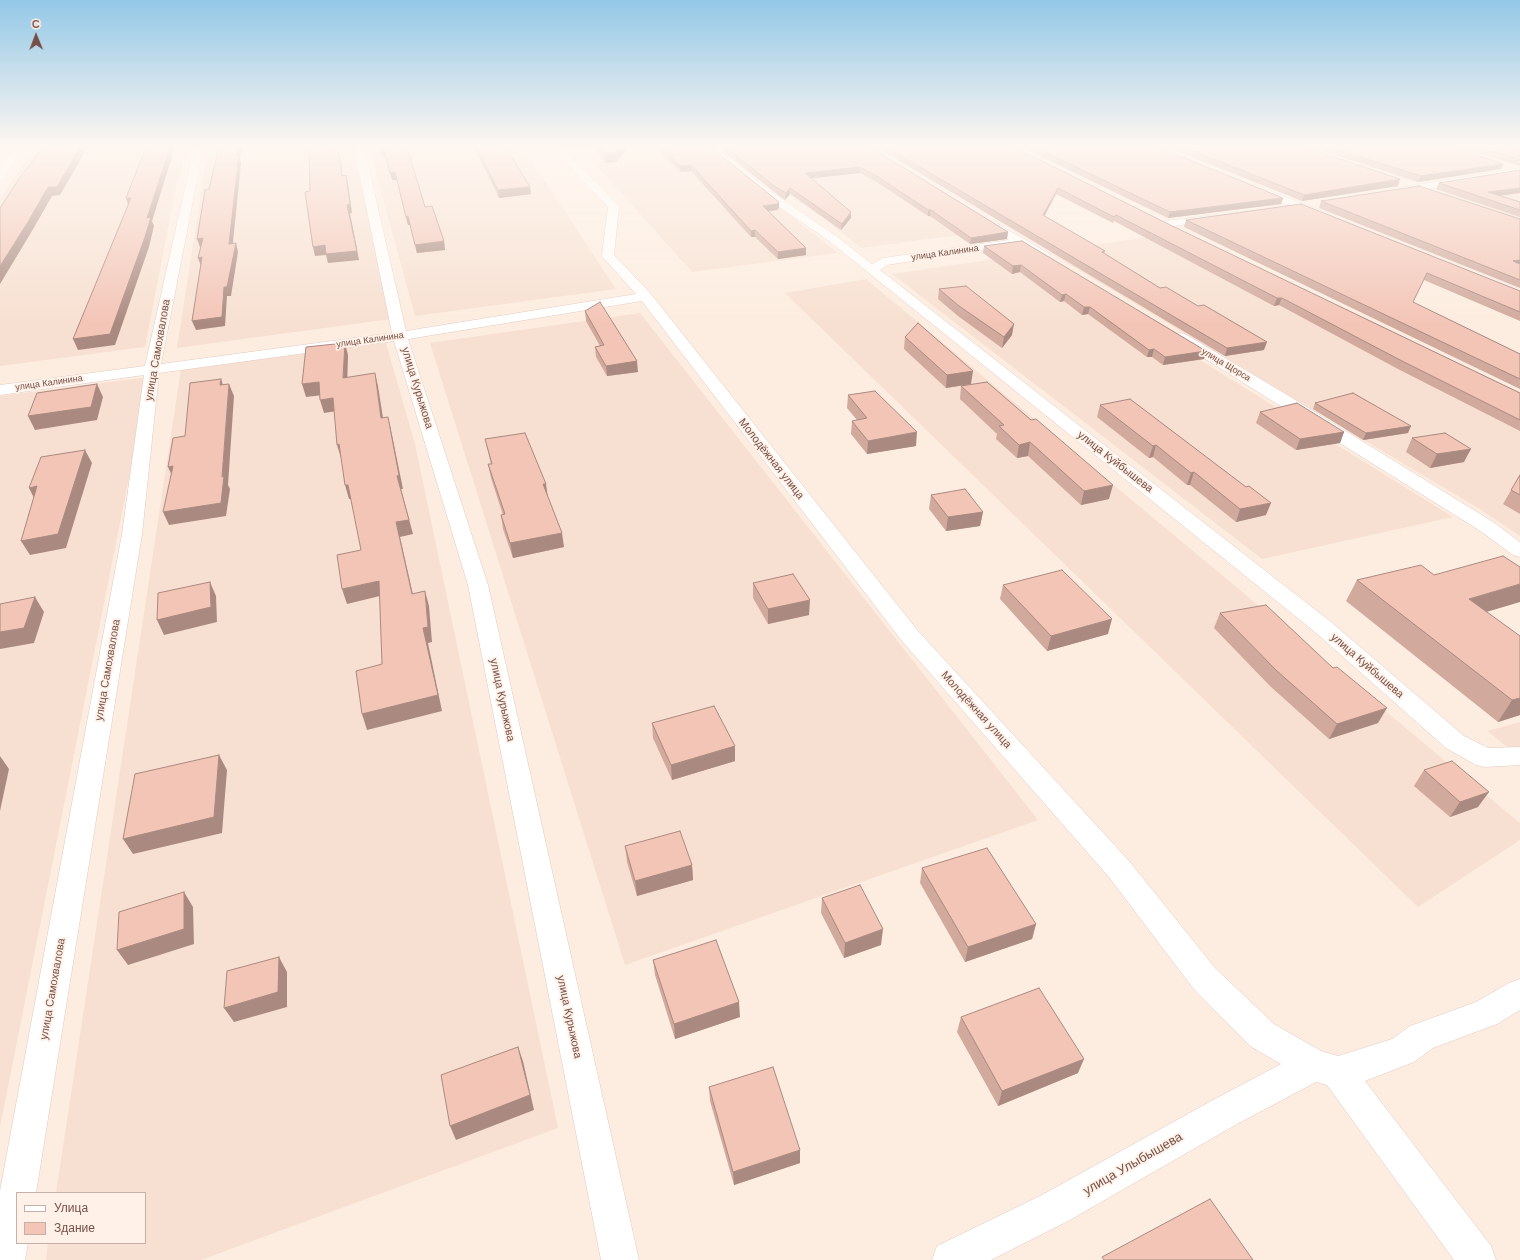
<!DOCTYPE html>
<meta charset="utf-8">
<style>
body{margin:0}
#map{position:relative;width:1520px;height:1260px;overflow:hidden;background:#fdede0;font-family:Arial,sans-serif}
canvas{display:block}
.legend{position:absolute;left:16px;top:1192px;width:130px;height:52px;box-sizing:border-box;background:#fff1e7;border:1px solid #c7b0a7;margin:0;padding:5px 7px;list-style:none;font-size:12px;color:#744f47}
.legend li{display:flex;align-items:center;gap:8px;height:20px}
.legend b{width:20px;border:1px solid #c7b0a7}
.north{position:absolute;left:16px;top:16px;width:40px;height:40px;-webkit-text-stroke:3px #fff1e7;paint-order:stroke;rotate:359deg;font-size:11px;font-weight:700;line-height:16px;text-align:center;color:#744f47}
.north::after{content:'';display:block;margin:auto;width:14px;height:18px;background:#744f47;clip-path:polygon(50% 0,100% 100%,50% 72%,0 100%)}
</style>
<div id="map">
<canvas width="1520" height="1260"></canvas>
<ul class="legend">
<li><b style="height:5px;background:#fff"></b>Улица</li>
<li><b style="height:11px;background:#f3c5b7"></b>Здание</li>
</ul>
<div class="north">С</div>
</div>
<script>
const ctx = document.querySelector('canvas').getContext('2d');
ctx.lineJoin = 'round';
function paint(path, color) { ctx.fillStyle = color; ctx.fill(path, 'evenodd'); }
const shape = rows => new Path2D(rows.map(r => 'M' + r).join(''));
function strokePath(path, color, width, dash) { ctx.strokeStyle = color; ctx.lineWidth = width; ctx.lineCap = dash ? 'butt' : 'round'; ctx.setLineDash(dash || []); ctx.stroke(path); }
function drawText(font, color, halo, rows, align = 'center') {
  ctx.font = font + ' Arial,sans-serif'; ctx.lineWidth = 3.5; ctx.setLineDash([]); ctx.textBaseline = 'middle'; ctx.strokeStyle = halo; ctx.fillStyle = color; for (const [text, x, y, turn = 0] of rows) {
    ctx.save(); ctx.translate(x, y); ctx.rotate((+turn || 0) * Math.PI / 180); ctx.textAlign = isNaN(turn) ? turn : align; if (halo) ctx.strokeText(text, 0, 0); ctx.fillText(text, 0, 0); ctx.restore();
  }
}
paint(shape([
 [34,147,188,147,176,187,145,347,0,366,0,199],
 [208,147,353,147,391,319,177,348],
 [369,147,522,147,616,289,415,316],
 [680,147,703,147,838,253,692,272,587,155],
 [733,147,856,147,990,231,861,248],
 [1520,181,1520,220,1442,193],
 [1176,233,1520,405,1520,536,1478,508,1048,252],
 [1029,254,1453,517,1262,559,892,274],
 [866,279,1520,823,1520,840,1418,907,785,293],
 [640,313,1038,820,625,965,430,343],
 [386,343,415,444,558,1128,201,1260,46,1260,48,1243,145,1243,145,1193,56,1193,181,369],
 [149,377,0,1127,0,396],
 [1520,722,1520,757,1487,731]
]), '#f7e0d1');
const minor = shape([
 [15,147,25,147,16,158,4,179,0,180,0,169,15,147],
 [192,147,202,147,198,175,161,364,392,333,354,147,364,147,406,331,636,294,602,256,608,207,551,147,562,149,630,147,626,150,568,154,619,206,614,255,650,293,918,631,1129,861,1215,968,1274,1024,1321,1051,1338,1056,1392,1039,1410,1026,1476,1002,1509,983,1520,979,1520,1010,1497,1024,1433,1048,1414,1062,1365,1081,1491,1246,1496,1260,1454,1260,1327,1085,1316,1082,1237,1124,1068,1221,991,1260,932,1260,937,1246,1042,1195,1213,1100,1281,1064,1250,1046,1193,988,1109,877,902,641,642,301,408,339,488,585,639,1260,601,1260,468,585,394,341,159,373,142,534,36,1193,17,1193,17,1243,28,1243,25,1260,0,1260,0,1191,122,534,144,375,0,395,0,385,145,366,188,175,192,147],
 [711,147,721,147,722,152,773,193,836,236,872,264,883,258,1009,240,978,220,976,218,982,215,1048,253,1050,256,1048,259,1040,259,1017,244,887,265,880,270,1331,622,1464,736,1488,748,1520,747,1520,765,1485,767,1476,765,1446,748,1315,632,828,240,765,197,715,155,711,147],
 [1165,147,1174,147,1172,151,1199,163,1197,165,1191,165,1164,154,1162,152,1165,147],
 [1520,168,1520,174,1392,195,1387,192,1392,189,1520,168],
 [1255,185,1329,214,1331,216,1325,219,1321,218,1251,190,1250,188,1251,186,1255,185],
 [1216,215,1220,216,1222,218,1220,220,1165,227,1159,224,1165,221,1216,215],
 [1180,333,1185,334,1297,401,1493,522,1520,542,1520,557,1513,555,1479,530,1175,340,1173,337,1175,334,1180,333]
]);
strokePath(minor, '#e3c9bf', 1);
paint(minor, '#fff');
paint(shape([
 [379,147,407,147,425,207,444,241,445,250,417,253,410,225,408,225,397,180,392,180,386,157,382,157],
 [474,147,506,147,531,194,499,198],
 [597,147,626,147,626,151,616,162,606,163,598,153],
 [654,147,713,147,714,150,779,208,777,210,768,211,806,248,806,255,778,259,755,237,751,237,691,171,681,172],
 [722,147,870,147,1008,232,1007,239,970,244,930,216,928,216,878,183,860,173,811,178,851,212,851,218,841,230,790,194,785,200,774,192,723,151],
 [876,147,1014,147,1162,221,1520,393,1520,431,1398,369,1279,305,1274,306,1114,221,1113,223,1056,194,1044,216,1105,251,1104,253,1160,288,1264,350,1225,356],
 [1021,147,1164,147,1163,148,1165,150,1283,198,1281,204,1168,218],
 [1175,147,1304,147,1398,186,1302,201,1174,150],
 [1310,147,1454,147,1503,164,1501,169,1418,182],
 [1459,147,1520,147,1520,166],
 [1439,183,1501,196,1520,202,1520,217,1436,189],
 [1321,201,1520,219,1520,288,1319,208],
 [1186,220,1520,291,1520,321,1424,280,1413,302,1520,354,1520,389,1184,227],
 [984,246,1206,351,1204,359,1163,365,1152,357,1147,357,1088,314,1082,315,1064,301,1060,302,1020,272,1012,274,983,253],
 [939,289,1012,335,1002,348,958,316,938,299],
 [585,311,638,372,607,376,596,357,595,347,600,346,586,321],
 [905,337,971,384,946,388,904,349],
 [961,386,1109,499,1081,505,1028,456,1017,458,996,439,997,434,960,399],
 [848,395,916,446,867,454,851,434,852,421,857,420,847,408],
 [1315,403,1408,433,1363,440,1313,409],
 [1100,405,1266,515,1236,522,1190,485,1187,485,1153,457,1149,458,1097,417],
 [1260,412,1344,432,1340,443,1296,450,1256,423],
 [1412,438,1464,462,1430,468,1406,452],
 [485,439,548,498,564,547,513,558,503,529,501,515,503,515,491,478,488,464,491,464],
 [1520,475,1520,514,1503,504],
 [931,495,983,512,980,526,946,531,929,509],
 [1357,580,1486,612,1520,715,1498,722,1346,601],
 [753,583,809,615,768,624,753,598],
 [1003,585,1108,634,1047,651,1000,599],
 [1220,613,1378,723,1329,739,1270,686,1214,628],
 [652,723,735,746,735,761,672,780,653,738],
 [1424,770,1478,807,1450,817,1414,786],
 [625,846,692,865,693,880,637,896,627,862],
 [922,868,1036,924,1032,939,965,962,920,883],
 [822,898,881,945,844,958,821,913],
 [653,960,740,1017,675,1039,655,975],
 [961,1017,1078,1073,998,1106,957,1032],
 [709,1087,800,1163,734,1185,710,1101]
]), '#d1a99d');
paint(shape([
 [80,147,88,147,60,195,52,196,32,231,0,284,0,266,48,187],
 [170,147,175,147,152,221,154,226,149,247,115,345,78,350,73,339,147,218],
 [238,147,242,147,240,159,241,163,232,252,229,244,237,156],
 [621,147,626,147,626,151,616,162,606,163,605,154],
 [338,149,340,157,344,184,342,176],
 [381,150,384,150,386,157,382,157],
 [1503,164,1501,169,1418,182,1421,176],
 [691,165,691,171,681,172,680,166],
 [860,167,860,173,805,179,805,173],
 [395,172,397,180,392,180,390,173],
 [346,175,348,183,352,213,350,213,359,260,328,263,326,255,315,256,313,247,325,245,347,205],
 [1400,179,1398,186,1302,201,1304,195],
 [530,187,531,194,499,198,498,190],
 [790,188,790,194,785,200,786,193],
 [1058,188,1056,194,1042,221,1043,215],
 [1520,188,1520,193,1485,198,1488,192],
 [126,198,131,198,129,207],
 [1283,198,1281,204,1168,218,1170,212],
 [779,202,779,208,777,210,763,212,763,206],
 [928,210,931,210,930,216,928,216],
 [851,212,851,218,841,230,842,224],
 [408,216,410,225,408,225,406,217],
 [755,230,755,237,751,237,751,231],
 [1008,232,1007,239,970,244,971,238],
 [203,238,206,246,200,247,197,239],
 [444,241,445,250,417,253,415,245],
 [236,243,238,252,231,296,227,296,225,326,196,330,192,321,224,287],
 [806,248,806,255,778,259,778,252],
 [202,257,201,266,198,258],
 [1520,260,1520,267,1513,261],
 [1021,265,1020,272,1012,274,1013,266],
 [1066,294,1064,301,1060,302,1062,295],
 [1277,298,1282,298,1279,305,1274,306],
 [1084,307,1090,307,1088,314,1082,315],
 [1014,324,1012,335,1002,348,1004,337],
 [1267,342,1264,350,1225,356,1227,348],
 [345,343,348,355,347,391,343,378],
 [1154,349,1152,357,1147,357,1149,350],
 [1206,351,1204,359,1163,365,1165,357],
 [637,361,638,372,607,376,606,366],
 [973,371,971,384,946,388,947,375],
 [375,373,378,386,385,431,381,418],
 [221,379,225,391,220,385],
 [319,382,323,395,306,397,302,384],
 [97,384,103,397,97,420,35,430,28,416],
 [229,384,234,396,228,485,230,489,226,516,169,525,163,512,222,477],
 [333,398,337,411,324,413,320,400],
 [388,417,391,430,403,489,401,489,413,534,400,537,416,608,412,594,396,522,397,476],
 [1411,426,1408,433,1363,440,1366,433],
 [917,432,916,446,867,454,868,441],
 [1344,432,1340,443,1296,450,1300,439],
 [1030,442,1028,456,1017,458,1019,445],
 [339,444,341,458,337,445],
 [1156,445,1153,457,1149,458,1153,446],
 [1471,449,1464,462,1430,468,1437,454],
 [85,450,92,463,66,548,30,555,21,541],
 [173,466,174,480,168,467],
 [1194,472,1190,485,1187,485,1191,473],
 [543,484,546,484,548,498],
 [345,485,348,485,352,499,349,499],
 [1113,485,1109,499,1081,505,1084,491],
 [37,486,36,502,29,488],
 [1271,503,1266,515,1236,522,1240,509],
 [983,512,980,526,946,531,948,517],
 [562,533,564,547,513,558,510,543],
 [379,581,384,595,347,604,342,589],
 [210,582,216,596,217,622,164,635,157,620],
 [1520,584,1520,602,1456,621,1469,599],
 [425,591,429,606,432,642,428,643,442,711,367,730,362,714,423,628],
 [35,597,44,612,34,643,0,649,0,632],
 [810,600,809,615,768,624,768,609],
 [1112,619,1108,634,1047,651,1051,636],
 [1520,698,1520,715,1498,722,1512,700],
 [1387,708,1378,723,1329,739,1337,724],
 [735,746,735,761,672,780,671,765],
 [219,755,227,770,222,833,133,854,123,839],
 [0,756,9,769,0,811],
 [1489,792,1478,807,1450,817,1460,802],
 [692,865,693,880,637,896,635,881],
 [184,892,193,907,194,944,128,965,117,950],
 [1036,924,1032,939,965,962,968,947],
 [883,929,881,945,844,958,845,943],
 [279,957,287,972,287,1007,234,1022,224,1008],
 [739,1002,740,1017,675,1039,674,1024],
 [518,1047,523,1061,534,1110,456,1140,450,1126],
 [1084,1059,1078,1073,998,1106,1002,1091],
 [800,1150,800,1163,734,1185,733,1172]
]), '#aa8a80');
const building = shape([
 [43,147,80,147,57,187,48,187,28,222,0,266,0,208,19,179,43,147],
 [146,147,170,147,147,218,151,217,145,237,110,334,73,339,131,198,126,198,146,147],
 [219,147,238,147,237,156,239,155,229,244,236,243,227,287,224,287,222,317,192,321,202,257,198,258,203,238,197,239,205,190,209,189,219,147],
 [309,147,332,147,332,150,338,149,342,176,346,175,350,204,347,205,357,251,326,254,325,245,313,247,305,192,310,191,309,147],
 [380,147,407,147,425,207,432,206,444,241,415,245,408,216,406,217,395,172,390,173,384,150,381,150,380,147],
 [476,147,506,147,530,187,498,190,476,147],
 [600,147,621,147,615,153,605,154,600,147],
 [660,147,713,147,714,150,779,202,777,204,763,206,806,248,778,252,755,230,751,231,691,165,680,166,660,147],
 [726,147,870,147,1008,232,971,238,931,210,928,210,878,177,860,167,805,173,851,212,842,224,790,188,786,193,774,186,726,147],
 [886,147,1014,147,1162,221,1520,393,1520,420,1402,361,1282,298,1277,298,1116,215,1114,217,1058,188,1043,215,1105,251,1102,252,1160,288,1166,287,1198,306,1204,305,1267,342,1227,348,886,147],
 [1034,147,1163,147,1165,150,1283,198,1170,212,1034,147],
 [1183,147,1304,147,1400,179,1304,195,1183,147],
 [1329,147,1454,147,1503,164,1421,176,1329,147],
 [1480,147,1520,147,1520,160,1480,147],
 [1520,170,1520,188,1488,192,1520,202,1520,210,1439,183,1520,170],
 [1419,186,1520,219,1520,260,1513,261,1520,264,1520,280,1321,201,1419,186],
 [1301,204,1520,291,1520,312,1427,273,1413,302,1520,354,1520,379,1186,220,1301,204],
 [1022,241,1206,351,1165,357,1154,349,1149,350,1090,307,1084,307,1066,294,1062,295,1021,265,1013,266,984,246,1022,241],
 [966,286,1014,324,1004,337,959,306,939,289,966,286],
 [600,302,637,361,606,366,595,347,604,345,585,311,600,302],
 [918,323,973,371,947,375,905,337,918,323],
 [345,343,343,378,375,373,381,418,388,417,399,475,397,476,409,520,396,522,412,594,425,591,428,627,423,628,438,695,362,714,356,671,382,664,379,581,342,589,337,555,361,550,348,485,345,485,339,444,337,445,333,398,320,400,319,382,302,384,306,347,345,343],
 [221,379,220,385,229,384,222,477,224,476,221,503,163,512,173,466,168,467,173,438,185,436,190,383,221,379],
 [987,382,1031,420,1036,419,1113,485,1084,491,1030,442,1019,445,999,426,1004,425,961,386,987,382],
 [97,384,91,407,28,416,37,393,97,384],
 [875,391,917,432,868,441,852,421,867,418,848,395,875,391],
 [1353,393,1411,426,1366,433,1315,403,1353,393],
 [1130,399,1246,487,1249,486,1271,503,1240,509,1194,472,1191,473,1156,445,1153,446,1100,405,1130,399],
 [1297,403,1344,432,1300,439,1260,412,1297,403],
 [525,433,546,484,543,484,562,533,510,543,501,515,505,514,488,464,492,464,485,439,525,433],
 [1445,433,1471,449,1437,454,1412,438,1445,433],
 [85,450,58,534,21,541,37,486,29,488,41,457,85,450],
 [1520,475,1520,495,1511,490,1520,475],
 [965,489,983,512,948,517,931,495,965,489],
 [1503,556,1520,567,1520,584,1469,599,1520,636,1520,698,1512,700,1357,580,1421,565,1434,575,1503,556],
 [1062,570,1112,619,1051,636,1003,585,1062,570],
 [793,574,810,600,768,609,753,583,793,574],
 [210,582,211,607,157,620,158,593,210,582],
 [35,597,24,628,0,632,0,604,35,597],
 [1266,605,1333,668,1337,667,1387,708,1337,724,1277,671,1220,613,1266,605],
 [714,706,735,746,671,765,652,723,714,706],
 [219,755,214,817,123,839,135,774,219,755],
 [1452,761,1489,792,1460,802,1424,770,1452,761],
 [680,831,692,865,635,881,625,846,680,831],
 [987,848,1036,924,968,947,922,868,987,848],
 [860,885,883,929,845,943,822,898,860,885],
 [184,892,184,929,117,950,119,912,184,892],
 [716,940,739,1002,674,1024,653,960,716,940],
 [279,957,278,992,224,1008,227,971,279,957],
 [1039,988,1084,1059,1002,1091,961,1017,1039,988],
 [518,1047,530,1095,450,1126,441,1075,518,1047],
 [773,1067,800,1150,733,1172,709,1087,773,1067],
 [1210,1199,1253,1260,1104,1260,1102,1257,1210,1199]
]);
paint(building, '#f3c5b7');
strokePath(building, '#aa8a80', 1);
const sky = ctx.createLinearGradient(0, 0, 0, 324);
sky.addColorStop(0, '#93c8e7');
sky.addColorStop(0.45, '#fef7f1');
sky.addColorStop(1, '#fef7f100');
ctx.fillStyle = sky;
ctx.fillRect(0, 0, 1520, 324);
drawText('9px', '#744f47', '#fff1e7', [
 ["улица Калинина",945,253,-8],
 ["улица Калинина",370,340,-8],
 ["улица Щорса",1226,365,31],
 ["улица Калинина",49,383,-8]
]);
drawText('11px', '#744f47', '#fff1e7', [
 ["улица Самохвалова",158,350,-80],
 ["улица Курыжова",417,388,73],
 ["Молодёжная улица",771,459,52],
 ["улица Куйбышева",1115,462,38],
 ["улица Куйбышева",1367,666,41],
 ["улица Самохвалова",108,670,-80],
 ["улица Курыжова",502,700,78],
 ["Молодёжная улица",976,710,48],
 ["улица Самохвалова",53,989,-80],
 ["улица Курыжова",569,1017,78]
]);
drawText('13px', '#744f47', '#fff1e7', [
 ["улица Улыбышева",1133,1164,-30]
]);
</script>
